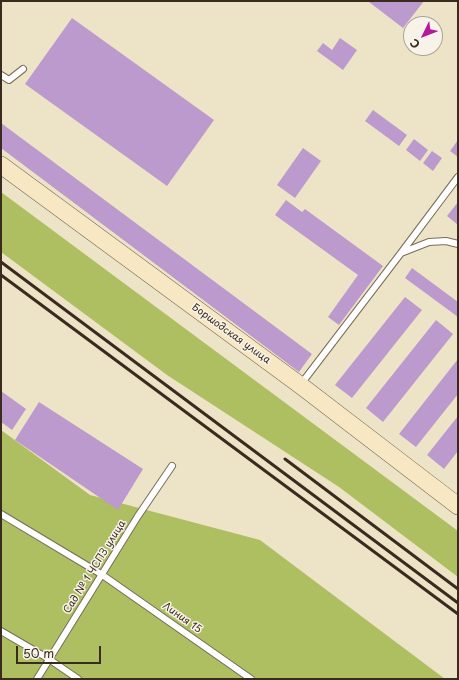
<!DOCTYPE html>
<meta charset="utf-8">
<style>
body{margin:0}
#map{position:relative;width:459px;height:680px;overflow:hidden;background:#ede4c7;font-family:"Playpen Sans",sans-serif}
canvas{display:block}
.frame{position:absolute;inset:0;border:2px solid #3b2a1e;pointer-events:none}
.north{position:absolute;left:403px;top:16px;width:40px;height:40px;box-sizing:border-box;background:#f7f3e8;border:1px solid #aca397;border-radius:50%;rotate:227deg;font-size:11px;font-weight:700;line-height:16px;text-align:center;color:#3b2a1e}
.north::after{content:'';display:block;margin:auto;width:14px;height:18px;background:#b5179e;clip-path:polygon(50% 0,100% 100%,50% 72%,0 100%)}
.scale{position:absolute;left:16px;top:646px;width:85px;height:18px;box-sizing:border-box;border:2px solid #3b2a1e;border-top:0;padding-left:5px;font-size:12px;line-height:14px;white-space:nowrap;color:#3b2a1e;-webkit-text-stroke:3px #f7f3e8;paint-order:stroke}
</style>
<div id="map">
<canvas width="459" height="680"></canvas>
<div class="frame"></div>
<div class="north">С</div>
<div class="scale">50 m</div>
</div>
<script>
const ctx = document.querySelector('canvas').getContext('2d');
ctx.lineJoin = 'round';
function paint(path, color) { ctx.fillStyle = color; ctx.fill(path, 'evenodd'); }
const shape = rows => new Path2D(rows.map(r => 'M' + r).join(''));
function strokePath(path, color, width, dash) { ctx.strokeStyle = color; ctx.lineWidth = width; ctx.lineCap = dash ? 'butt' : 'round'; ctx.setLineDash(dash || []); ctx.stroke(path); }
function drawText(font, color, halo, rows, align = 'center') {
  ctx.font = font + ' "Playpen Sans",sans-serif'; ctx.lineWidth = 3; ctx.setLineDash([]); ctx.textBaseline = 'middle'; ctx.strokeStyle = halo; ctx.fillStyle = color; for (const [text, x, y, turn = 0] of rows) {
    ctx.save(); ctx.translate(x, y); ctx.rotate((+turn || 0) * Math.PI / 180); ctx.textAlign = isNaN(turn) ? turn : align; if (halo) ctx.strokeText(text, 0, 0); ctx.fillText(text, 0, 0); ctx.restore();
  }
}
paint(shape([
 [1,192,458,531,458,577,339,487,167,375,1,252],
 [1,430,90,495,260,540,445,679,1,679]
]), '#aebf62');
paint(shape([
 [369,1,424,1,403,28,369,2],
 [72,18,214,120,167,186,25,84],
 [340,38,357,50,343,70,317,51,323,43,332,50],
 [373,110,407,135,399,146,365,121],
 [1,123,312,354,299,372,1,148],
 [414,139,428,150,420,161,406,150],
 [458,140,458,157,450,151],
 [303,148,321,161,295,198,277,185],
 [432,151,442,158,433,171,423,163],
 [286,200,302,212,305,209,383,266,339,325,328,317,358,275,275,215],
 [458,202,458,225,447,216],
 [412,268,458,302,458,317,405,278],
 [405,297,422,310,352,398,335,385],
 [436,320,453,334,383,422,366,408],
 [458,359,458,394,416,447,399,434],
 [1,391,26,409,12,430,1,422],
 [39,402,143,469,118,510,15,440],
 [458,416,458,451,444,469,427,455]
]), '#bc9acd');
const lane = shape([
 [1,75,9,80,23,69],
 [401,253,458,177],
 [301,384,401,253,429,242,446,241,458,244],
 [1,514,101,574,251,679],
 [1,631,49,659,78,679],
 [37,679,138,516,172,466]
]);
const secondary = shape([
 [1,165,300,385,458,506]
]);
strokePath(lane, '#796b59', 8);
strokePath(secondary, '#796b59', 18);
strokePath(lane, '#fff', 6);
strokePath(secondary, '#f7e8c3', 17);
strokePath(shape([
 [1,262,458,603],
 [1,275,458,614],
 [285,459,458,589]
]), '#3b2a1e', 3);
drawText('10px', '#3b2a1e', '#f7f3e8', [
 ["Боршодская улица",231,334,36],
 ["Сад № 1 ЧСПЗ улица",95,567,-58],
 ["Линия 15",182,618,35]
]);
</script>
